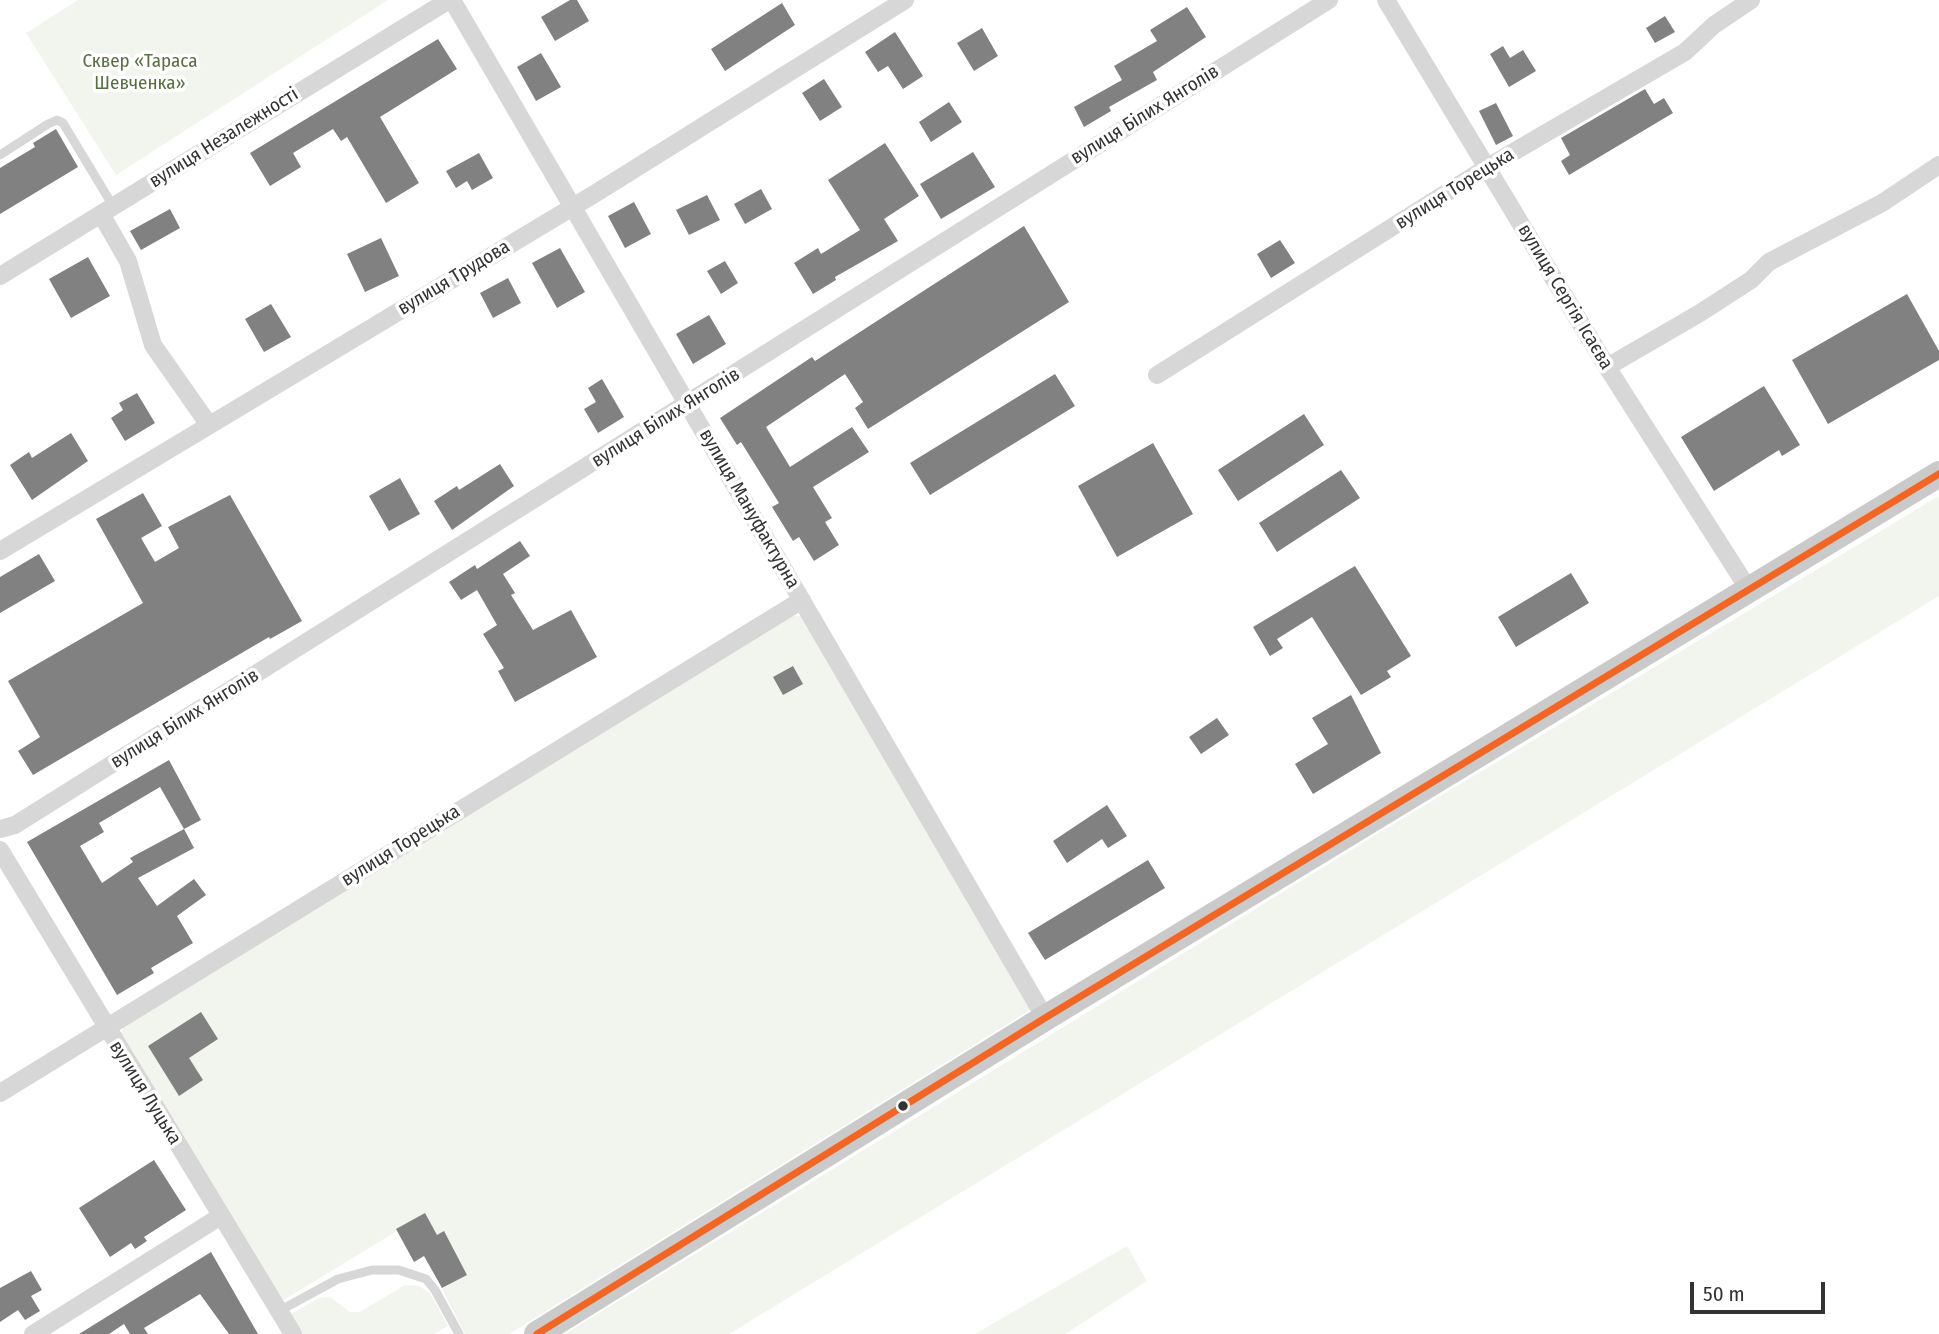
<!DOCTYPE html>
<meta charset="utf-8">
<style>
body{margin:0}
#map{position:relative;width:1939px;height:1334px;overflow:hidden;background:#fff;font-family:"Fira Sans Condensed",sans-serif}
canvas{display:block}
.scale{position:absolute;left:1690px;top:1282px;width:135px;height:32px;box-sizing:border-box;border:4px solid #333;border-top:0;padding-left:9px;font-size:21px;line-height:24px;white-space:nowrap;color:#333;-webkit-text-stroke:5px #fff;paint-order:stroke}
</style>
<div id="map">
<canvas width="1939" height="1334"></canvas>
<div class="scale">50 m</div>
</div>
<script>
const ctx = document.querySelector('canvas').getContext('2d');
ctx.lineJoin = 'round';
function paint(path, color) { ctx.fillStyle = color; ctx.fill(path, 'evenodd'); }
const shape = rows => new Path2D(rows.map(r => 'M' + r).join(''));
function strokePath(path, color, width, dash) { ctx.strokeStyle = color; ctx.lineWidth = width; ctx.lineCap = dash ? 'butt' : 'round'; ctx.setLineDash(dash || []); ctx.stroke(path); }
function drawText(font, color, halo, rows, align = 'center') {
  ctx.font = font + ' "Fira Sans Condensed",sans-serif'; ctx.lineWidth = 7; ctx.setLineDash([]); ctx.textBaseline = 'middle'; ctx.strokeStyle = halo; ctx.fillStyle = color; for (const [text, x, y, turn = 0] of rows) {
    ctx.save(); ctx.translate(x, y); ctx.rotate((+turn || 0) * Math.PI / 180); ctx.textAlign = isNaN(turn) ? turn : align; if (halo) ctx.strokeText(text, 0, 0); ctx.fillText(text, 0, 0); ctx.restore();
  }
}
paint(shape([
 [78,0,388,0,116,175,26,33],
 [1939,496,1939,596,729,1334,565,1334,1364,842],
 [789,616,801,616,1030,1010,509,1334,465,1334,442,1289,466,1275,443,1232,437,1235,425,1214,282,1301,120,1037,124,1026],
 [1127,1246,1147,1281,1065,1334,975,1334],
 [405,1285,419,1286,430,1293,448,1326,434,1334,303,1334,291,1314,319,1298,330,1297,350,1312,360,1312]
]), '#f1f5ed');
paint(shape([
 [570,0,577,0,589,21,555,41,541,17],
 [782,3,795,25,725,71,711,49],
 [1187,7,1206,37,1153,72,1157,80,1109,107,1111,111,1084,127,1074,107,1122,80,1114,66,1157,41,1150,30],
 [1665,16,1675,32,1655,43,1646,28],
 [982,28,998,56,974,71,957,43],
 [895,32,923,76,903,89,888,66,878,72,865,52],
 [438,39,457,69,380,117,419,183,386,203,347,137,341,141,333,129,293,153,301,167,270,186,250,153],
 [1503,46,1510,58,1523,50,1536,71,1509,87,1490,54],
 [541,53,561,87,536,101,517,67],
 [824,79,842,107,820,121,802,93],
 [1645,89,1654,104,1664,98,1673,113,1569,175,1561,161,1570,155,1561,138],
 [949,102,962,122,931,142,919,122],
 [1496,103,1513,136,1496,145,1479,111],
 [56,129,78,167,0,214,0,168,35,147,33,143],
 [885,143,919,196,884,219,898,241,835,277,836,280,813,294,794,263,818,248,821,254,860,230,828,180],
 [973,152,995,187,941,219,920,184],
 [479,153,493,178,472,190,467,181,456,188,446,171],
 [761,189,772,209,745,224,734,204],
 [707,195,720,220,689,235,676,210],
 [634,202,651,234,625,248,608,216],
 [170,209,180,228,141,250,130,231],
 [1024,226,1069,302,868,429,855,408,863,402,845,374,766,427,790,467,852,427,869,452,813,487,832,518,825,522,839,545,814,561,799,537,793,541,772,507,779,503,741,442,737,445,720,418,812,357,815,361],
 [381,238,399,276,365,292,347,254],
 [1280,240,1295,263,1271,278,1257,254],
 [560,248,585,292,557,308,532,263],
 [88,257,110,296,71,318,49,279],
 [725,261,738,283,721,294,707,271],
 [508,278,521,303,493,318,480,293],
 [1907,294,1939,351,1939,360,1828,424,1792,360],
 [271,304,291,337,264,352,245,319],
 [709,315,726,344,693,364,676,334],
 [1055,374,1075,406,930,495,910,463],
 [602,379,624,417,598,433,584,409,596,402,588,388],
 [1764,386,1800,445,1782,456,1779,450,1714,491,1681,437],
 [137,393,155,423,125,441,111,418,123,410,119,403],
 [1304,414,1324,445,1238,501,1218,470],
 [71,433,88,461,32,500,10,465,29,452,32,458],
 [1153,443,1193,514,1117,557,1078,486],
 [500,464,514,486,452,530,434,501,457,486,459,490],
 [1341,470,1360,498,1277,552,1259,523],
 [400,478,420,514,389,531,369,496],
 [143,493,162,526,141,538,155,562,179,548,168,527,230,495,302,621,270,639,269,637,33,775,18,751,40,737,8,681,143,603,96,519],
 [520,541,530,556,503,574,515,593,511,595,533,630,571,610,597,657,515,702,498,671,504,668,483,634,497,625,477,590,461,600,449,582,475,565,477,569],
 [39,554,55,581,0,613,0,577],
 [1355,566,1411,656,1387,671,1391,677,1361,695,1312,617,1277,639,1283,648,1270,656,1253,627],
 [1571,573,1589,603,1516,647,1498,617],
 [793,666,803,684,783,695,773,677],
 [1351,695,1381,753,1313,794,1295,764,1328,744,1312,718],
 [1217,718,1229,735,1201,754,1189,737],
 [169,760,201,820,184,829,194,848,138,878,157,906,194,879,206,895,177,916,193,943,151,968,154,973,117,995,27,842],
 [160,787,184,829,130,858,133,862,102,883,80,846,104,832,99,823],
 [1107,805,1127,836,1108,848,1102,839,1067,863,1053,841],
 [1148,860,1165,888,1045,960,1028,933],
 [201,1012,218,1039,189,1058,203,1080,179,1096,148,1046],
 [154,1160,186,1210,144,1237,147,1241,135,1249,131,1243,110,1257,79,1208],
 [425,1213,437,1235,444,1231,467,1275,442,1288,424,1256,414,1262,396,1229],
 [211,1252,258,1334,229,1334,200,1294,144,1328,148,1334,130,1334,124,1324,109,1334,79,1334],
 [31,1271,42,1290,31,1296,40,1311,25,1320,18,1310,0,1322,0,1288]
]), '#818181');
strokePath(shape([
 [0,155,48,124,57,120,63,123,113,206],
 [279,1311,338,1279,372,1270,399,1270,426,1279,435,1290,459,1334]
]), '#d7d7d7', 9);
strokePath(shape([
 [452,0,1045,1018],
 [1386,0,1607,367,1749,590],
 [101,214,128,261,153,345,209,425],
 [0,276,449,0],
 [1607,367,1700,313,1751,280,1769,262,1882,203,1939,165],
 [1157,375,1486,168,1685,52,1714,25,1751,0],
 [0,551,596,193,905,0],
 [0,829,15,825,1329,0],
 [0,850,293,1334],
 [0,1093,802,600],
 [33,1334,221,1216]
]), '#d7d7d7', 18);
strokePath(shape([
 [537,1334,1045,1018,1939,474]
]), '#cacaca', 26);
strokePath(shape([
 [537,1334,1045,1018,1939,474]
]), '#f26522', 7);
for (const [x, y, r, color] of [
 [903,1106,6,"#333"]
]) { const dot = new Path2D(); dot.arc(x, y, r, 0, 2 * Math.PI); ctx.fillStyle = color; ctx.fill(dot); strokePath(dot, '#fff', 2.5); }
drawText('19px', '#56703f', '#fff', [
 ["Сквер «Тараса",140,62],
 ["Шевченка»",140,84]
]);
drawText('19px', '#333', '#fff', [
 ["вулиця Білих Янголів",1145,115,-32],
 ["вулиця Незалежності",224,138,-32],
 ["вулиця Торецька",1455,189,-32],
 ["вулиця Трудова",454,278,-31],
 ["вулиця Сергія Ісаєва",1565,297,59],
 ["вулиця Білих Янголів",666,418,-32],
 ["вулиця Мануфактурна",749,509,60],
 ["вулиця Білих Янголів",185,719,-32],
 ["вулиця Торецька",401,846,-32],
 ["вулиця Луцька",145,1093,58]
]);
</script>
